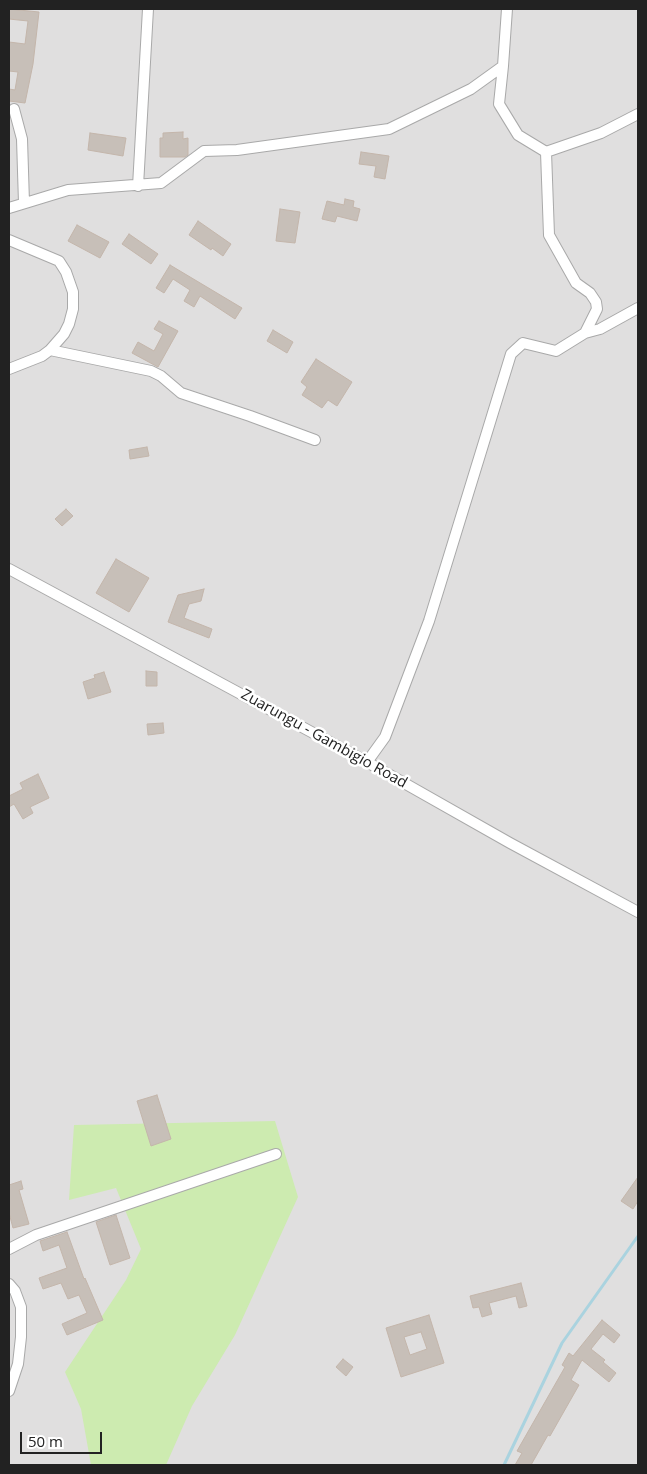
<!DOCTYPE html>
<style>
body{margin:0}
#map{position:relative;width:647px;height:1474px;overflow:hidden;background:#f2efe9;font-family:"Open Sans",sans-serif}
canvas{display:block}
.frame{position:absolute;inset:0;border:10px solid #222;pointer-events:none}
.scale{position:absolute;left:20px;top:1432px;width:82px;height:22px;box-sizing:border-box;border:2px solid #222;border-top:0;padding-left:6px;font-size:15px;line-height:18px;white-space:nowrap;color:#222;-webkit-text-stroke:4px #fff;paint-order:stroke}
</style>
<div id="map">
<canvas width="647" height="1474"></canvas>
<div class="frame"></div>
<div class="scale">50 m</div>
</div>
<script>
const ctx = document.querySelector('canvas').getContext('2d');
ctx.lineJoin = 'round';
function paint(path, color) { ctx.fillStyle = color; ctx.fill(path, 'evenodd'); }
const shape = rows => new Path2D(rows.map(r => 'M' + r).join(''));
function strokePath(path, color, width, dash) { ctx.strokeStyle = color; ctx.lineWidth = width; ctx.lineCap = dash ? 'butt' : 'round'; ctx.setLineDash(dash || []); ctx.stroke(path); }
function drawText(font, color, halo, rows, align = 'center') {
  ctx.font = font + ' "Open Sans",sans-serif'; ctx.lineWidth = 5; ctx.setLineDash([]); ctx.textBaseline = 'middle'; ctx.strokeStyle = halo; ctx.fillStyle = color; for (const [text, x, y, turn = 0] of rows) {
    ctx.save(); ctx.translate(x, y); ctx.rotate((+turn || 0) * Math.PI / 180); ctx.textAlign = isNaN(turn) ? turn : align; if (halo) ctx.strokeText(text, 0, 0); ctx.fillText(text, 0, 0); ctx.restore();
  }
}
paint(shape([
 [9,9,638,9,638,1465,9,1465]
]), '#e0dfdf');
paint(shape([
 [275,1121,298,1197,235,1335,192,1406,166,1465,91,1465,81,1409,65,1372,126,1280,141,1249,116,1188,69,1200,74,1125]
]), '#cdebb0');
strokePath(shape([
 [504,1465,562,1343,638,1236]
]), '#aad3df', 3);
const building = shape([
 [9,9,39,12,33,64,25,103,9,101,9,89,15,90,18,72,9,71,9,42,25,44,28,21,9,19,9,9],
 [183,132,183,139,188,138,188,155,185,157,160,157,160,138,163,138,163,133,183,132],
 [90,133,126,138,123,156,88,150,90,133],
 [361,152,389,156,385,179,374,177,376,166,359,164,361,152],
 [345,199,354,201,353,207,360,209,357,221,337,216,335,222,322,219,327,201,344,205,345,199],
 [280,209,300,212,295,243,276,241,280,209],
 [198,221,231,244,223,256,212,248,211,250,189,235,198,221],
 [77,225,109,242,100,258,68,241,77,225],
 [129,234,158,254,151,264,122,244,129,234],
 [170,265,242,308,235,319,200,296,194,307,184,301,190,290,173,279,164,293,156,288,170,265],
 [159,321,178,331,158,367,132,353,138,342,154,351,163,334,154,329,159,321],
 [273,330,293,342,287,353,267,341,273,330],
 [316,359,352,382,337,406,328,400,322,408,302,395,307,387,301,382,316,359],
 [147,447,149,456,130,459,129,450,147,447],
 [66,509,73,516,62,526,55,519,66,509],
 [116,559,149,578,129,612,96,593,116,559],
 [204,589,201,601,189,604,184,618,212,629,209,638,168,622,178,595,204,589],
 [146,671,157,672,157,686,146,686,146,671],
 [104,672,111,692,88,699,83,682,95,678,94,675,104,672],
 [163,723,164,733,148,735,147,724,163,723],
 [38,774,49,798,30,807,33,813,23,819,14,804,9,807,9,796,23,789,20,783,38,774],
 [157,1095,171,1139,151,1146,137,1101,157,1095],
 [638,1177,638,1201,633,1209,621,1201,638,1177],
 [21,1181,23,1189,19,1190,29,1224,13,1228,9,1213,9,1185,21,1181],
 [116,1215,130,1258,110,1265,96,1222,116,1215],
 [67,1232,84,1279,85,1278,103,1320,67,1335,62,1324,87,1313,79,1295,68,1299,61,1283,43,1289,39,1278,67,1268,59,1245,43,1251,40,1241,67,1232],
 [521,1283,527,1306,519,1308,516,1296,489,1303,492,1314,482,1317,479,1307,473,1308,470,1296,521,1283],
 [429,1315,444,1363,401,1377,386,1328,429,1315],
 [421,1332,427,1349,410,1355,404,1337,421,1332],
 [602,1320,620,1335,614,1343,603,1334,591,1349,605,1360,603,1362,616,1373,609,1382,582,1360,571,1380,579,1385,550,1436,548,1435,531,1465,515,1465,522,1453,517,1451,565,1367,562,1365,569,1353,573,1356,602,1320],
 [343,1359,353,1367,346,1376,336,1367,343,1359]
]);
paint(building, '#c7bfb8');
strokePath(building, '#c4b6ab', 1);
const minor = shape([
 [503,66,499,104,518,135,546,152,601,133,638,114],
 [14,109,22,139,24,203],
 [138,186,148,9],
 [9,208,68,190,161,183,204,151,237,150,389,129,471,89,503,66,507,9],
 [9,240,59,261,66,272,73,292,73,309,69,324,64,334,50,350,42,356,9,369],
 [585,333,600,329,638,308],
 [50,350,151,371,161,376,181,393,250,416,315,440],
 [9,569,367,762,510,843,638,912],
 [367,762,385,737,429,621,511,354,523,343,556,351,585,333,597,309,596,302,590,293,576,283,549,235,546,152],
 [9,1249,36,1235,276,1154],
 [9,1284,15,1291,21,1307,21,1337,18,1364,9,1391]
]);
strokePath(minor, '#a9a9a9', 12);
strokePath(minor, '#fff', 10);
drawText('15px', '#222', '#fff', [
 ["Zuarungu - Gambigio Road",324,739,29]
]);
</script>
